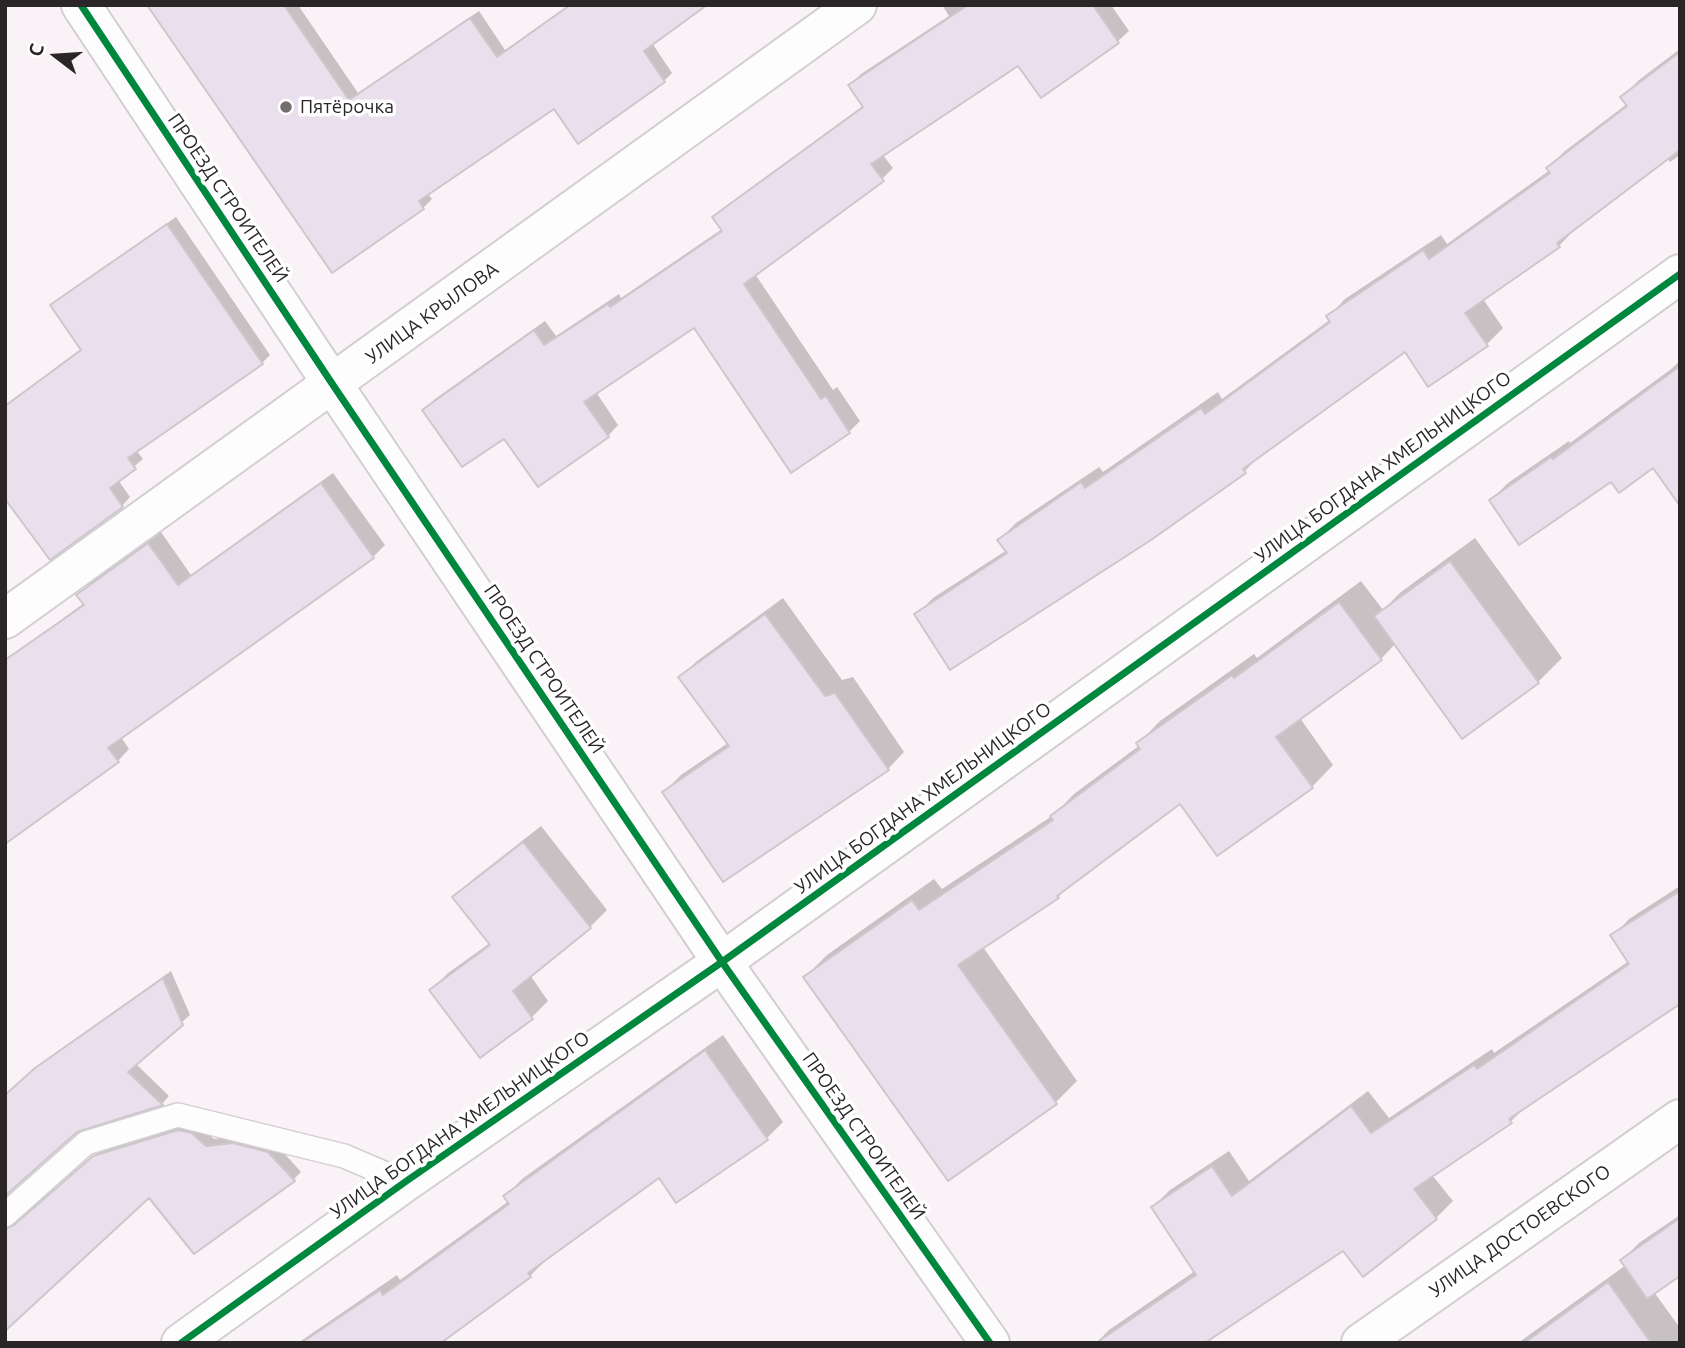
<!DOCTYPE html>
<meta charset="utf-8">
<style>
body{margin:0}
#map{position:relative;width:1685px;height:1348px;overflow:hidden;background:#f9f2f6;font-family:Ubuntu,sans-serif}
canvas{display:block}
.frame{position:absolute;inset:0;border:7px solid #2a2628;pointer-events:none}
.north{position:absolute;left:21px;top:21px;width:70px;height:70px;-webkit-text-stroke:5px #fff;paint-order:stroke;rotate:287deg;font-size:19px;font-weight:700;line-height:28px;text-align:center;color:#2a2628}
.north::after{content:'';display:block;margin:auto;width:24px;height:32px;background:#2a2628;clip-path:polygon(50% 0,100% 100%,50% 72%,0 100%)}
</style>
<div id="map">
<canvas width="1685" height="1348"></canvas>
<div class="frame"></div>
<div class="north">С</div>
</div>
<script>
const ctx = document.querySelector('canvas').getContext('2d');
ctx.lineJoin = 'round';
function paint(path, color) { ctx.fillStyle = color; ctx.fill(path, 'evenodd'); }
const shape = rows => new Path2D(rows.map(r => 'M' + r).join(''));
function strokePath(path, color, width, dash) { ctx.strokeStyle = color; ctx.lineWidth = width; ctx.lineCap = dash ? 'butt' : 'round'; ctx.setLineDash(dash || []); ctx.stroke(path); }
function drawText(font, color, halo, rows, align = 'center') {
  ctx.font = font + ' Ubuntu,sans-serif'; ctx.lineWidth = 7; ctx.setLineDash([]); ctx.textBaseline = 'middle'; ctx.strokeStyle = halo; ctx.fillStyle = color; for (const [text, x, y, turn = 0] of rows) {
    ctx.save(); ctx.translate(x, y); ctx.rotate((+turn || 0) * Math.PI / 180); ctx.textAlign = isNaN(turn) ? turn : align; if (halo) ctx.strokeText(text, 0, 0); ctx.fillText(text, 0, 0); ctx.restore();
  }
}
paint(shape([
 [149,5,298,5,358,93,479,11,505,50,569,5,704,5,652,43,672,73,664,81,578,142,554,107,428,194,432,199,423,208,332,271],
 [942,5,1111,5,1129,31,1118,41,1042,96,1019,64,882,154,893,168,882,179,755,274,833,390,837,387,860,421,849,432,695,325,596,392,618,425,608,436,504,436,424,410,435,399,545,321,556,336,619,294,621,298,722,229,715,218,725,207,864,105,850,85,861,74,949,16],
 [1680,49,1680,155,1670,162,1667,158,1575,229,1559,246,1483,299,1503,328,1486,345,1406,349,1261,454,1245,471,917,614,933,598,1007,550,999,540,1016,523,1099,467,1103,472,1218,392,1222,399,1331,319,1329,316,1345,299,1441,235,1447,244,1550,170,1548,168,1565,151,1627,104,1622,97,1639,80],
 [176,217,270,355,262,363,136,450,143,459,118,480,130,497,122,506,9,502,5,505,5,406,82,348,53,305,61,297],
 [1680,361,1680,485,1653,466,1612,479,1491,500,1508,483,1569,441,1570,443,1670,370],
 [333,473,385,545,373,557,121,737,129,749,118,761,5,661,84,603,78,595,90,583,161,532,191,575],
 [1475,538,1562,658,1538,682,1396,643,1381,659,1300,718,1333,765,1312,787,1181,802,1072,883,1058,897,983,947,1077,1081,1055,1103,805,977,827,955,934,879,942,889,1055,814,1074,794,1140,745,1139,743,1160,721,1254,654,1257,658,1361,581,1383,610,1401,592],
 [783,598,842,680,853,677,904,752,888,769,664,792,681,775,728,743,680,677,697,661],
 [541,826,607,910,590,927,530,975,548,1001,532,1017,431,990,448,973,490,943,454,898,471,881],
 [1680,886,1680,1002,1528,1105,1511,1121,1432,1175,1453,1201,1436,1218,1343,1249,1096,1343,1109,1330,1195,1271,1153,1207,1170,1190,1229,1151,1249,1181,1368,1091,1389,1118,1492,1049,1494,1053,1629,961,1613,936,1629,919],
 [171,971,190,1015,135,1063,169,1096,162,1104,76,1131,5,1096,46,1060],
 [723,1035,783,1122,766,1139,659,1175,547,1259,530,1276,438,1343,298,1343,397,1275,400,1280,509,1201,506,1196,522,1179],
 [188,1122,200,1125,214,1139,242,1135,276,1144,301,1172,293,1180,149,1195,5,1328,5,1218,10,1221,24,1218,103,1148],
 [1680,1215,1680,1274,1654,1292,1680,1328,1680,1343,1518,1343,1626,1265,1622,1260,1639,1243]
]), '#0003');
const building = shape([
 [147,5,284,5,349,100,470,18,497,57,570,5,707,5,644,51,665,82,578,144,554,109,419,201,424,209,332,273,147,5],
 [968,5,1093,5,1119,43,1041,98,1018,66,871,164,884,181,744,284,821,399,826,396,850,433,791,473,694,328,584,402,609,437,538,487,504,439,462,467,422,410,534,330,544,345,608,304,610,307,722,231,712,217,863,107,848,85,968,5],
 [1680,52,1680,150,1557,243,1560,247,1465,313,1488,346,1428,387,1405,352,1243,469,1246,473,1151,540,950,670,914,614,1007,553,997,540,1081,482,1085,488,1201,408,1205,414,1330,322,1326,316,1423,250,1429,259,1550,173,1546,168,1627,106,1620,97,1680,52],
 [167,224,263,364,128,458,136,469,110,488,123,507,50,560,5,499,5,406,81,350,50,305,167,224],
 [1680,366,1680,506,1653,468,1619,493,1611,482,1519,545,1489,500,1551,457,1553,459,1680,366],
 [321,483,374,558,108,748,119,762,5,844,5,660,84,605,76,595,148,543,178,585,321,483],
 [1450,561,1539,683,1462,739,1374,616,1450,561],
 [1339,602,1382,660,1276,737,1313,788,1217,856,1180,804,1057,896,1059,898,958,965,1057,1104,948,1181,803,977,912,900,919,910,1053,820,1050,816,1140,749,1136,743,1232,675,1234,678,1339,602],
 [765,614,825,696,835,693,889,770,723,882,662,792,729,746,678,677,765,614],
 [523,842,591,928,513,991,533,1019,480,1058,429,990,490,945,452,897,523,842],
 [1680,891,1680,1004,1509,1119,1512,1123,1414,1189,1437,1219,1363,1277,1343,1251,1205,1343,1096,1343,1196,1275,1151,1207,1212,1166,1232,1196,1351,1106,1371,1133,1474,1065,1477,1069,1629,964,1610,935,1680,891],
 [163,978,183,1025,128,1072,163,1105,77,1132,5,1196,5,1095,35,1068,163,978],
 [705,1050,768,1140,676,1203,659,1178,528,1273,531,1277,441,1343,301,1343,380,1290,383,1295,509,1204,503,1196,705,1050],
 [178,1130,192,1133,206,1146,233,1143,268,1152,295,1181,194,1254,149,1198,5,1331,5,1229,14,1225,93,1156,178,1130],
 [1680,1218,1680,1276,1647,1299,1620,1260,1680,1218],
 [1608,1282,1651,1343,1524,1343,1608,1282]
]);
paint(building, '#eadfed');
strokePath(building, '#cbc7cb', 2);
const service = shape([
 [5,1215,86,1143,178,1115,344,1156,405,1182]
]);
const minor = shape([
 [81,5,333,385,722,962,990,1343],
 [5,619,857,5],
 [181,1343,405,1182,722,962,1680,274],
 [1361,1343,1680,1119]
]);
strokePath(service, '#d3ced1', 26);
strokePath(minor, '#d3ced1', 42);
strokePath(service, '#fefdfe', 23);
strokePath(minor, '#fefdfe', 38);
strokePath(shape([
 [81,5,333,385,722,962,990,1343],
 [181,1343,405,1182,722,962,1680,274]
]), '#00873e', 7);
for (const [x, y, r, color] of [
 [286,107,7,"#726d70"]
]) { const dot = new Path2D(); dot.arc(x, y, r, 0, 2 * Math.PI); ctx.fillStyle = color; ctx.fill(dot); strokePath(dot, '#fff', 2.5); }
drawText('19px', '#2a2628', '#fff', [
 ["Пятёрочка",300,107]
], 'left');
drawText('19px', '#2a2628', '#fff', [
 ["ПРОЕЗД СТРОИТЕЛЕЙ",228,198,56],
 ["УЛИЦА КРЫЛОВА",432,313,-36],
 ["УЛИЦА БОГДАНА ХМЕЛЬНИЦКОГО",1383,467,-36],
 ["ПРОЕЗД СТРОИТЕЛЕЙ",544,669,56],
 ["УЛИЦА БОГДАНА ХМЕЛЬНИЦКОГО",923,798,-36],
 ["УЛИЦА БОГДАНА ХМЕЛЬНИЦКОГО",460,1125,-35],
 ["ПРОЕЗД СТРОИТЕЛЕЙ",864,1136,55],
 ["УЛИЦА ДОСТОЕВСКОГО",1520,1231,-35]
]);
</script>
